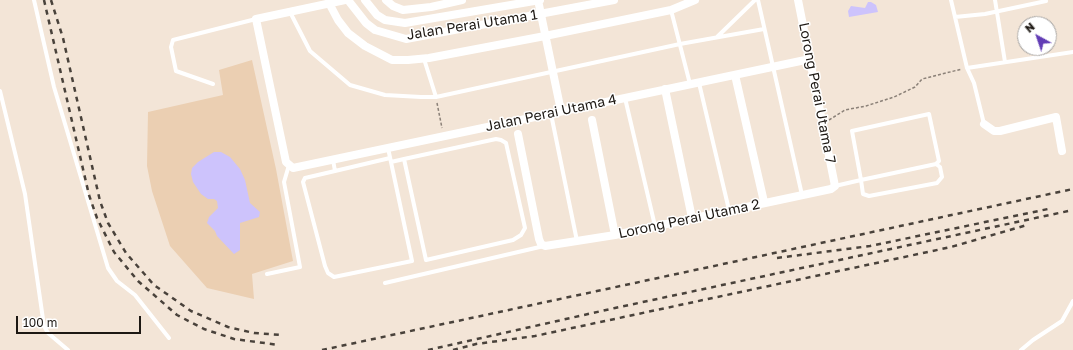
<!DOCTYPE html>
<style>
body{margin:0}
#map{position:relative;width:1073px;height:350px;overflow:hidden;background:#f3e5d7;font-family:"Golos Text",sans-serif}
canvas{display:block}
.north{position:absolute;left:1017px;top:16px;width:40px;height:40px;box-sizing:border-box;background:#fff;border:1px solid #a5a3a1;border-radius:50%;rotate:320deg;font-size:11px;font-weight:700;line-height:16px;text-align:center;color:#1d1813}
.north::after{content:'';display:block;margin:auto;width:14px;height:18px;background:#623db5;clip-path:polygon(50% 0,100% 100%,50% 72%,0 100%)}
.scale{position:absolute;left:16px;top:316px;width:125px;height:18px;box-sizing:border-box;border:2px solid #1d1813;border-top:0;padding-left:5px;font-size:12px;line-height:14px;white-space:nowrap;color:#1d1813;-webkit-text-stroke:3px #fff;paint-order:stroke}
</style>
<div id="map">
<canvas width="1073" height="350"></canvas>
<div class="north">N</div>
<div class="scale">100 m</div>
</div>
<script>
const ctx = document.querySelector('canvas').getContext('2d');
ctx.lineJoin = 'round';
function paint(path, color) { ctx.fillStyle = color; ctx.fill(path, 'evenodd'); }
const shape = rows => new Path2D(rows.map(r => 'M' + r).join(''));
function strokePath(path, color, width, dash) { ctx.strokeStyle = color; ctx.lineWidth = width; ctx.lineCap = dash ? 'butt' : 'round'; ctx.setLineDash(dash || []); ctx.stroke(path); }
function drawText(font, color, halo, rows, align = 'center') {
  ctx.font = font + ' "Golos Text",sans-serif'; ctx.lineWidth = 3; ctx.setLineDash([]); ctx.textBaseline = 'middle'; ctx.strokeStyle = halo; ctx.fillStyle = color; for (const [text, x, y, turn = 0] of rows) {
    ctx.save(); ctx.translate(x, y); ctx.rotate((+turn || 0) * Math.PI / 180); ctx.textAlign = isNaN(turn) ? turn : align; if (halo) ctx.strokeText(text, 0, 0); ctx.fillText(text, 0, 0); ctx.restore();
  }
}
paint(shape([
 [252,60,276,169,293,261,252,274,254,299,207,288,170,246,152,191,147,166,148,112,223,95,219,70]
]), '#ebcfb2');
paint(shape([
 [868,2,871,2,876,5,878,12,849,17,848,11,851,6,865,8],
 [214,152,221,152,230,157,240,169,245,180,250,203,260,212,259,217,240,223,240,250,234,254,217,236,215,231,207,223,209,217,218,208,217,201,214,199,208,199,201,194,193,182,191,174,192,168,198,162]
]), '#cdc3fc');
strokePath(shape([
 [437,103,442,128],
 [829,120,845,110,866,106,894,97,915,87,922,79,962,69]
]), '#8b8178', 1.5, [3, 2]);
strokePath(shape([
 [34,0,54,87,108,268,117,281,135,295,169,338],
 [758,0,802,195],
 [951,0,967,68,974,83,984,124],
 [995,0,1005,62],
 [671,10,690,84],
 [290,12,310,51,350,85,385,95,421,97,436,97,680,44,764,29],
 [955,17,985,14,1046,1],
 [717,37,755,0],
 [424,59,436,97],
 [967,68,1073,52],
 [699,83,729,210],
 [213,84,176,71,171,47,173,40,256,19],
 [0,91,25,194,44,326,48,333,68,350],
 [625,98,655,226],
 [551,114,577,241],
 [333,160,335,171,390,158],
 [391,162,404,159,496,139,501,140,506,143,525,228,521,235,513,240,426,260,404,159],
 [335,171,305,178,303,182,325,266,328,273,334,277,412,261,388,148],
 [835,186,861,180,936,164,939,161,929,114,852,131,861,180,863,194,869,196,937,183,942,177,940,167,936,164],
 [267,274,300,267,284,182,289,165],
 [385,283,544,246],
 [1021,350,1033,340,1062,321,1073,301]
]), '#fff', 4);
strokePath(shape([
 [345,0,256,19,286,162,293,168,810,59],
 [348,0,366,23,375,30,406,39,614,0],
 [365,0,377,15,385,20,405,23,540,0],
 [386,0,393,6,403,10,431,7,462,0],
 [538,0,561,111],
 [329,3,338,20,348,33,365,46,392,60,408,60,429,58,545,36,671,10,695,0],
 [735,75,764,202],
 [665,89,692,218],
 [592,120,615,235],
 [984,124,994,131,1000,131,1056,117,1062,151],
 [518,134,539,239,541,244,545,246,615,235,831,189,835,186,798,0]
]), '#fff', 8);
strokePath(shape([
 [44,0,89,195,97,218,114,252,138,281,177,315,204,329,234,339,279,345],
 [51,0,63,38,100,201,108,223,126,253,154,285,191,311,228,327,254,333,281,335],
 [777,258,870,246,1048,209],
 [322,350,1073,189],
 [428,350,615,308,1073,210],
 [453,350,476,344,535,336,951,247,1027,225]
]), '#49423b', 2.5, [5, 5]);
drawText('14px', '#1d1813', '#fff', [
 ["Jalan Perai Utama 1",472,25,-9],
 ["Lorong Perai Utama 7",817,93,79],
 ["Jalan Perai Utama 4",551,113,-12],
 ["Lorong Perai Utama 2",689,219,-12]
]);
</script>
